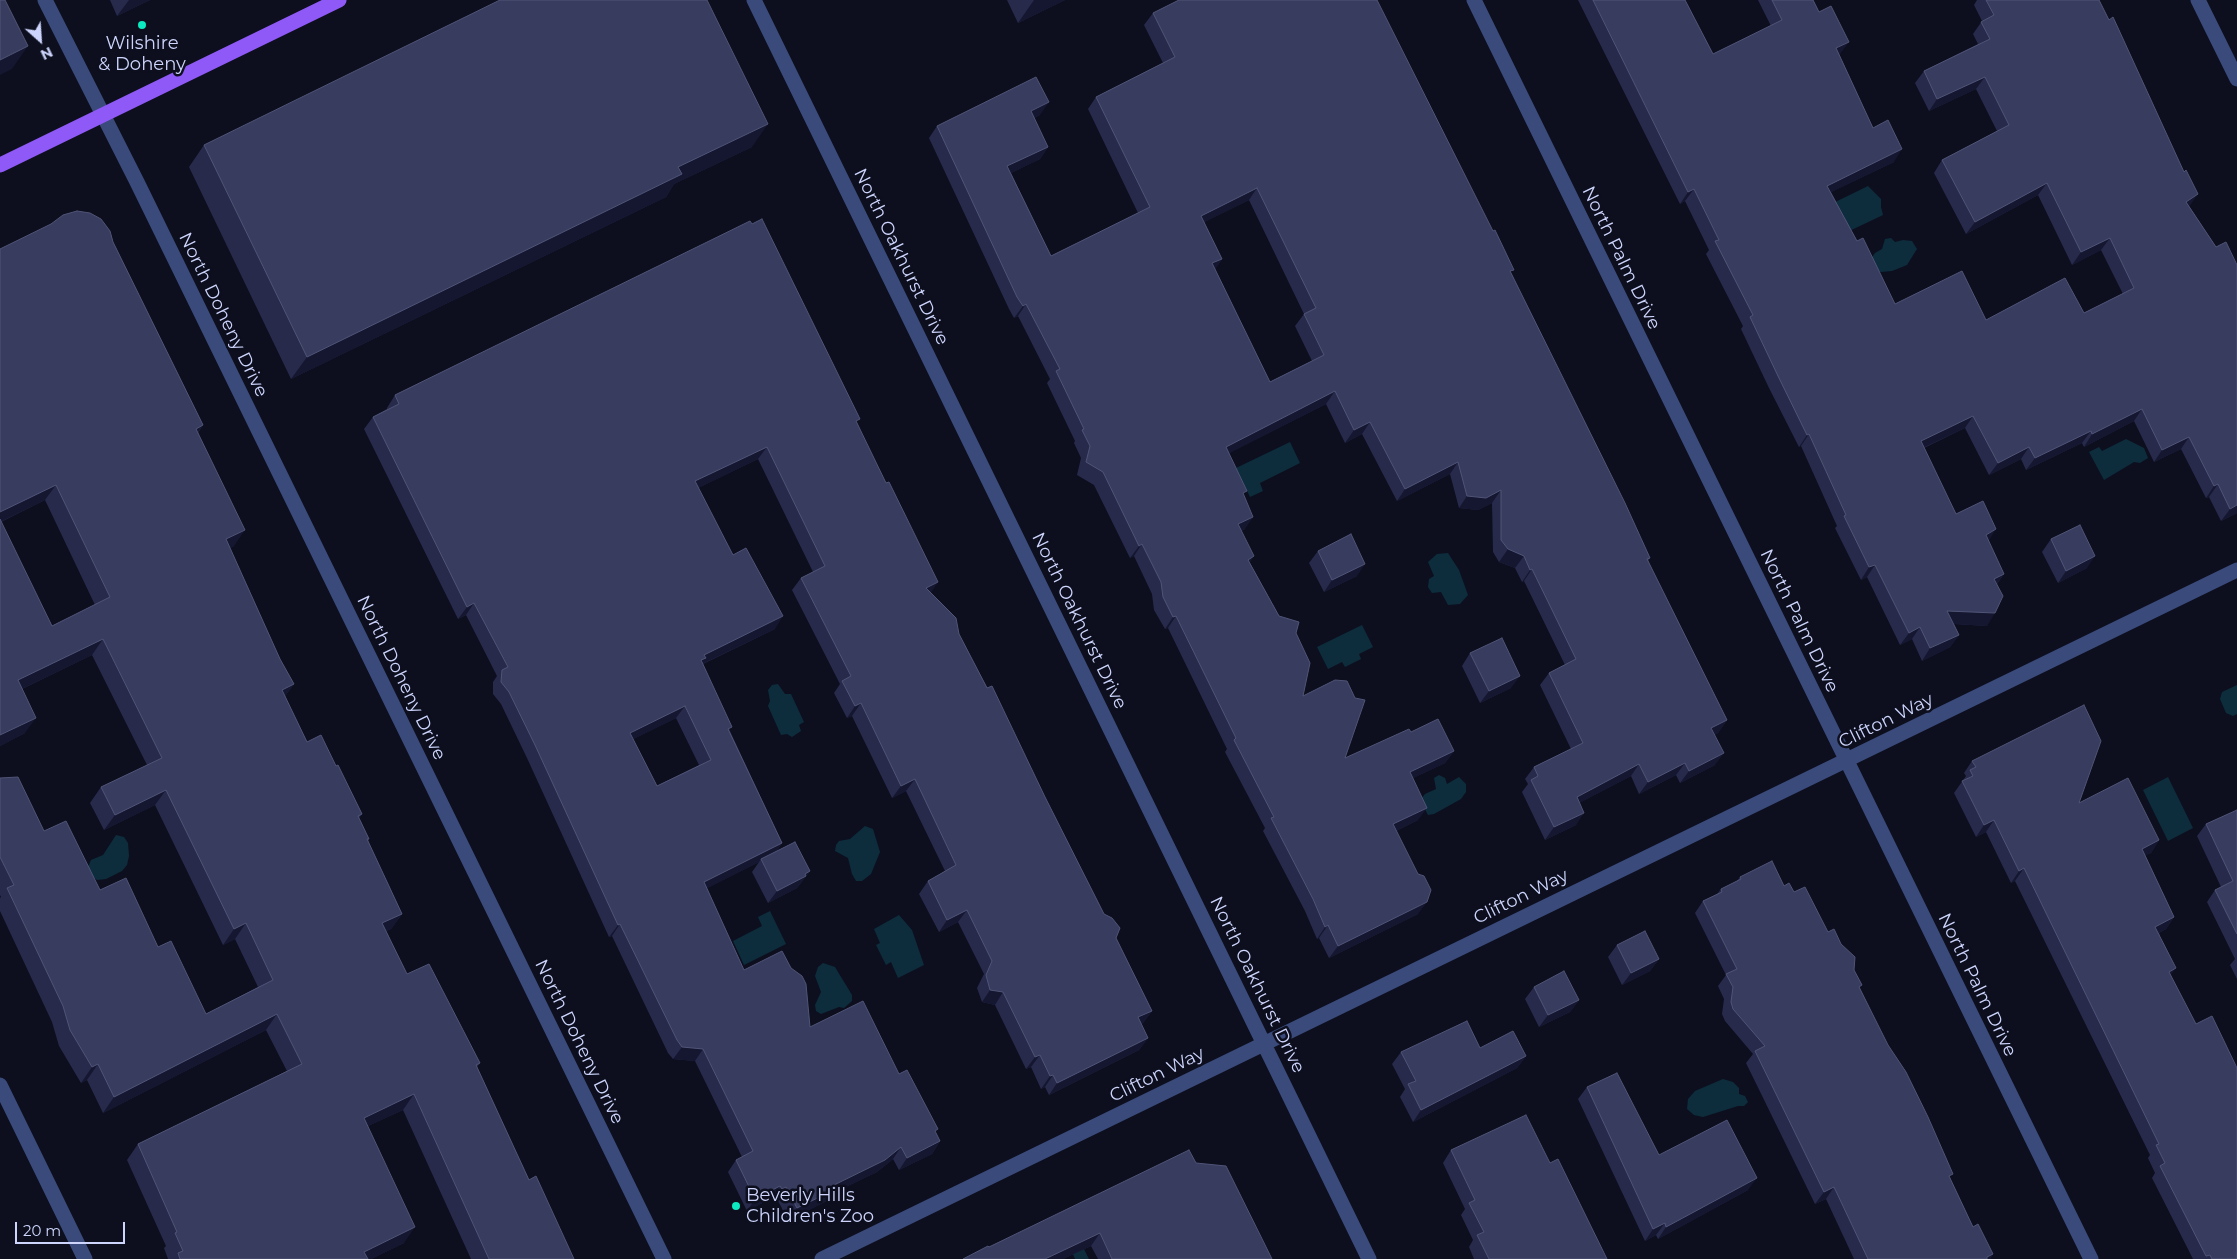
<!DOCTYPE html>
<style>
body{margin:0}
#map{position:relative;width:2237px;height:1259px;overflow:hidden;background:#0d0f1e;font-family:Montserrat,sans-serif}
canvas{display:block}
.north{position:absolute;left:15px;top:15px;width:50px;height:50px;-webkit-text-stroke:4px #0d0f1e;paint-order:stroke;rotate:154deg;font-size:14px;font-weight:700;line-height:20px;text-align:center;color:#cdd5fd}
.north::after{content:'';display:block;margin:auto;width:18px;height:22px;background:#cdd5fd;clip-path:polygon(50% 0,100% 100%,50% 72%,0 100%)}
.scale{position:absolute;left:15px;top:1222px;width:110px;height:22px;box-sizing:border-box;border:2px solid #cdd5fd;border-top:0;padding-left:6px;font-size:15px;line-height:18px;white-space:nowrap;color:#cdd5fd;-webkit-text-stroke:4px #0d0f1e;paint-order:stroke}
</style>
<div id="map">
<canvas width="2237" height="1259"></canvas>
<div class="north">N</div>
<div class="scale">20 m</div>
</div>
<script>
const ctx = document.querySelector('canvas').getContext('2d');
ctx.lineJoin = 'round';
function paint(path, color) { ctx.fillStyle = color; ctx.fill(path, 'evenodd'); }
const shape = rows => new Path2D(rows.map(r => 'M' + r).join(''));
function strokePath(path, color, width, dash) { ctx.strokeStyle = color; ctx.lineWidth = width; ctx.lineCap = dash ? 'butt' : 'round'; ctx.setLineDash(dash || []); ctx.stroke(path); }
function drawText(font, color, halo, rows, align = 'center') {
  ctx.font = font + ' Montserrat,sans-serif'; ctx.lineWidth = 5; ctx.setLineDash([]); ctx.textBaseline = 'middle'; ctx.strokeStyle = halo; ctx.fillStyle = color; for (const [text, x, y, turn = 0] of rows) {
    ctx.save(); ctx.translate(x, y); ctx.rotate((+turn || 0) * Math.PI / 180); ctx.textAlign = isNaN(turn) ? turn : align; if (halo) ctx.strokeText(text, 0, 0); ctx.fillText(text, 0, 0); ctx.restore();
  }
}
paint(shape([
 [1868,186,1881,199,1881,207,1883,215,1841,235,1827,206],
 [1891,238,1895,242,1903,240,1912,241,1917,249,1907,265,1892,271,1881,272,1876,270,1870,260,1875,253,1882,249,1885,239],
 [2126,439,2144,448,2148,458,2140,463,2134,462,2104,480,2089,452,2099,447,2102,451],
 [1290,442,1300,463,1260,483,1263,491,1250,497,1236,468],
 [1448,553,1459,570,1468,595,1460,604,1448,605,1441,592,1432,593,1428,587,1429,579,1434,576,1428,562,1437,554],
 [1362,625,1373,647,1359,654,1361,659,1345,667,1342,662,1328,669,1317,647],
 [778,684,785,694,791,694,804,722,799,725,801,731,792,737,787,734,781,735,768,706,770,701,768,690,772,685],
 [2237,685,2237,714,2233,716,2226,713,2220,699,2222,692],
 [1439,775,1445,778,1447,784,1459,777,1466,784,1466,792,1461,799,1434,814,1428,815,1420,800,1425,794,1436,789,1434,778],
 [2168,777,2193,828,2168,841,2143,790],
 [865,826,873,829,880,852,871,874,862,881,856,881,852,874,848,858,835,851,836,845,839,841,850,839],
 [116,835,124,837,128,843,129,856,127,865,122,871,106,879,97,880,91,875,88,867,91,860,103,855],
 [770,911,786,944,744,965,733,941,762,926,758,917],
 [899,915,912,930,924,965,898,978,891,962,886,965,876,945,880,943,874,929],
 [823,963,835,967,852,995,852,1001,844,1008,839,1007,821,1014,816,1011,815,1005,821,992,815,976,818,967],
 [1723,1079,1733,1082,1739,1088,1739,1094,1745,1096,1748,1102,1744,1106,1738,1106,1703,1117,1694,1115,1687,1109,1688,1099,1695,1091],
 [1083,1247,1089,1259,1075,1259,1072,1252]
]), '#0d2d3d');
strokePath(shape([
 [45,0,137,182,664,1259],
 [754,0,1369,1259],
 [1474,0,2091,1259],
 [2198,0,2237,79],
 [0,1085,85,1259],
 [822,1259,2237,570]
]), '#3a4a7b', 15);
strokePath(shape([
 [0,165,339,0]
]), '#8f59f7', 15);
paint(shape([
 [110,0,150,0,117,16],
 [1007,0,1065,0,1018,23],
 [1578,0,1685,0,1713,54,1771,26,1758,0,1813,0,1840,54,1839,54,1873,128,1894,162,1831,192,1857,241,1895,304,1986,320,2084,313,2123,294,2101,250,2072,265,2038,195,1966,234,1934,173,1942,160,1997,131,1976,89,1929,111,1915,83,1924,71,1978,44,1973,34,1982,21,1974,5,1977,0,2099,0,2189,206,2216,247,2237,265,2237,513,2221,521,2209,497,2206,498,2181,449,2154,462,2134,421,2084,447,2082,443,2026,470,2021,459,1989,475,1965,428,1924,448,1956,514,1988,541,2004,574,1997,584,1987,626,1954,624,1959,635,1950,647,1922,661,1912,639,1900,645,1867,577,1861,580,1835,528,1837,526,1801,446,1799,447,1769,388,1741,329,1743,326,1706,254,1709,250,1685,201,1680,204],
 [1153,13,1511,273,1650,558,1648,561,1727,720,1718,733,1714,735,1715,765,1680,783,1676,775,1639,794,1631,776,1579,803,1576,825,1545,840,1522,792,1528,784,1525,779,1534,767,1571,749,1540,685,1549,673,1565,665,1524,581,1522,582,1515,568,1499,562,1493,552,1492,503,1478,510,1459,508,1450,474,1397,501,1362,434,1345,443,1326,404,1229,453,1244,496,1245,529,1241,531,1250,563,1279,616,1296,633,1303,696,1345,758,1411,732,1454,751,1445,763,1413,778,1418,820,1396,831,1418,914,1329,958,1319,938,1317,939,1305,911,1263,831,1265,828,1225,752,1227,749,1168,628,1165,629,1154,610,1152,594,1134,556,1130,558,1094,485,1077,475,1081,458,1074,443,1075,441,1047,383,1050,379,1018,316,1014,318,1009,309,929,138,937,126,1040,115,1034,118,1048,147,1040,159,1011,173,1051,256,1138,213,1088,109,1096,97,1163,63,1144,25],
 [1249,200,1304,314,1295,326,1312,361,1270,382,1215,269,1222,259,1204,222],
 [204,145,752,147,674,184,666,197,291,379,189,167],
 [113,242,203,425,198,433,234,546,230,548,280,659,294,684,285,696,307,742,336,766,362,814,359,818,369,839,368,841,402,914,391,929,386,931,407,974,480,1063,477,1067,529,1180,574,1259,471,1259,403,1110,368,1126,404,1243,371,1259,168,1259,164,1248,166,1246,127,1160,138,1144,287,1071,266,1030,103,1113,87,1080,81,1083,59,1046,52,1022,0,911,0,898,1,897,0,895,0,778,44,831,100,890,158,947,206,1014,258,987,235,939,223,945,155,805,104,830,90,803,101,787,147,765,92,655,22,689,25,733,0,746,0,249],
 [45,500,95,605,52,626,1,522],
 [395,395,857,424,931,593,959,634,1045,797,1116,938,1152,1011,1143,1023,1141,1024,1148,1038,1139,1050,1049,1095,1045,1087,1041,1089,1031,1067,1026,1069,995,1005,982,1002,977,988,984,974,958,922,939,932,919,894,928,881,945,871,906,791,892,798,852,716,847,718,834,693,840,684,792,590,801,578,813,572,758,459,698,488,733,555,775,629,703,664,730,731,782,843,776,852,810,871,797,888,768,903,752,872,759,862,707,888,744,970,810,1027,899,1074,940,1141,932,1154,899,1170,893,1159,877,1172,831,1194,827,1201,788,1220,777,1199,774,1201,772,1198,747,1211,728,1172,736,1160,742,1157,695,1061,673,1059,668,1053,612,936,609,937,527,758,501,704,493,694,493,682,497,676,466,615,458,619,364,429,373,417,387,409,387,408],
 [676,718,699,765,657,786,633,739],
 [2051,539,2087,568,2058,583,2042,552],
 [1318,551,1357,576,1324,592,1309,563],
 [1470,653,1511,688,1480,703,1462,666],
 [1972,761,2079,803,2159,840,2151,853,2145,855,2174,917,2166,929,2159,933,2171,975,2237,1259,2193,1259,2152,1178,2155,1173,2148,1158,2150,1155,2015,881,2011,883,1986,832,1976,837,1954,793,1966,776,1964,773],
 [2237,810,2237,979,2230,965,2235,959,2207,902,2215,890,2221,887,2197,836,2206,824],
 [1740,877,1784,886,1794,892,1828,932,1854,970,1860,988,1973,1227,1993,1254,1990,1259,1854,1259,1826,1199,1815,1204,1746,1063,1753,1054,1725,1021,1722,1014,1724,999,1718,986,1726,975,1695,913,1703,901,1717,894,1721,889,1737,881],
 [1617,945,1659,959,1650,971,1622,985,1608,957],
 [1534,987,1579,1000,1570,1012,1539,1027,1525,999],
 [1480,1048,1526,1056,1517,1068,1413,1122,1400,1097,1405,1089,1392,1064,1401,1052],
 [1587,1087,1659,1155,1748,1190,1658,1239,1656,1235,1645,1241,1578,1099],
 [1451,1150,1550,1163,1607,1259,1474,1259,1469,1247,1473,1240,1461,1215,1465,1209,1443,1163],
 [1196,1163,1272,1259,1098,1259,1091,1246,1063,1259,963,1259,989,1247]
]), '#272a4b');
paint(shape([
 [129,0,150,0,117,16],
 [1034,0,1065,0,1018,23],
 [1849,42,1840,54,1827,60,1836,48],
 [28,46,12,69,0,75,0,60],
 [1985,77,1976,89,1929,111,1937,99],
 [1049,102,1040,115,1022,123,1031,111],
 [768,124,752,147,674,184,666,197,291,379,307,357,678,167],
 [1048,147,1040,159,999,179,1007,166],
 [1902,149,1894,162,1819,198,1827,186],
 [2047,183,2038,195,1966,234,1975,222],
 [1257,188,1249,200,1193,228,1201,216],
 [1694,189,1685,201,1680,204,1688,192],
 [2198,194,2189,207,2186,202],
 [2110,238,2101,250,2072,265,2081,252],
 [1222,259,1214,271,1212,263],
 [1026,304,1018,316,1014,318,1023,306],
 [1335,391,1326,404,1218,459,1226,447],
 [2142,409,2134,421,2084,447,2092,434],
 [1973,416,1965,428,1912,453,1921,441],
 [1370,422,1362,434,1345,443,1354,430],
 [203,425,192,441,196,429],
 [2091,431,2082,443,2026,470,2035,458],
 [1809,434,1801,446,1799,447,1807,435],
 [2189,437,2181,449,2154,462,2162,450],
 [767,447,758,459,686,494,695,481],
 [2029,447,2021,459,1989,475,1998,463],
 [1458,462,1450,474,1397,501,1405,489],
 [2218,484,2209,497,2206,498,2214,486],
 [56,485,45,500,0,522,0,512],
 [1501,490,1492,503,1478,510,1459,508,1467,496],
 [2237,505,2237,513,2221,521,2230,509],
 [1253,517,1245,529,1229,536,1238,524],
 [1996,529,1988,542,1986,535],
 [245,530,234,546,216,555,226,539],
 [1142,544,1134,556,1130,558,1139,546],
 [1508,549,1524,556,1515,568,1499,562],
 [1254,556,1246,569,1248,560],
 [2095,556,2087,568,2058,583,2066,571],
 [1365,564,1357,576,1324,592,1332,580],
 [1875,565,1867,577,1861,580,1869,567],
 [1532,569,1524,581,1522,582,1530,570],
 [2004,574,1995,586,1994,579],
 [938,582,930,594,926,588],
 [474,603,466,615,458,619,467,607],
 [1947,611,1995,613,1987,626,1939,623],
 [783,616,775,629,702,664,697,670,704,655],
 [1176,616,1168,628,1165,629,1173,617],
 [1920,627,1912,639,1900,645,1909,633],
 [1959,635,1950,647,1922,661,1930,648],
 [103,639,92,655,7,696,18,680],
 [1520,676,1511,688,1480,703,1489,691],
 [294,684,283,699,282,690],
 [861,703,852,716,847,718,855,706],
 [685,706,676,718,622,745,630,733],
 [36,718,25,733,0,746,0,735],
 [1727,720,1718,733,1702,741,1711,728],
 [1454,751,1445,763,1401,784,1410,772],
 [1724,753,1715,765,1680,783,1689,771],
 [1685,763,1676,775,1639,794,1648,782],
 [1639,764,1631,776,1568,809,1577,797],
 [915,779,906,791,892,798,901,786],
 [166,790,155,805,104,830,115,815],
 [1427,808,1418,820,1384,837,1393,824],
 [1584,813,1576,825,1545,840,1554,827],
 [1994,820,1986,832,1976,837,1984,825],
 [2159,840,2151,853,2133,861,2142,849],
 [782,843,774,855,761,859,759,862,696,894,704,882],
 [2024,868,2015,881,2011,883,2019,871],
 [810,871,797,888,768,903,777,891],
 [1427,902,1418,914,1329,958,1338,946],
 [967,910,958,922,939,932,947,920],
 [402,914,391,929,371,939,382,923],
 [2174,917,2166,929,2147,939,2155,927],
 [246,923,235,939,223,945,234,929],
 [620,924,612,936,609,937,618,925],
 [1328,925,1319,938,1317,939,1325,927],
 [1659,959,1650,971,1622,985,1631,973],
 [2176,968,2167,980,2169,972],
 [990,990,1003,992,995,1005,982,1002],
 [1579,1000,1570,1012,1539,1027,1548,1015],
 [1152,1011,1143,1023,1129,1030,1138,1017],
 [277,1014,266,1030,103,1113,114,1097],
 [1148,1038,1139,1050,1049,1095,1057,1083],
 [682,1047,703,1049,695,1061,673,1059],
 [1040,1055,1031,1067,1026,1069,1035,1057],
 [1526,1056,1517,1068,1413,1122,1421,1110],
 [98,1064,87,1080,81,1083,92,1067],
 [1053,1075,1045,1087,1041,1089,1050,1076],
 [414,1094,403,1110,353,1133,364,1118],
 [940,1141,932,1154,899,1170,907,1158],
 [901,1147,893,1159,877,1172,831,1194,827,1201,788,1220,797,1208,834,1185],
 [1757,1178,1748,1190,1658,1239,1666,1227],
 [780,1186,772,1198,747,1211,755,1199],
 [786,1187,777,1199,774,1201,782,1189],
 [1834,1187,1826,1199,1815,1204,1824,1192],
 [1665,1223,1656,1235,1645,1241,1653,1229],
 [415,1227,404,1243,371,1259,359,1259,364,1252],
 [1100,1233,1091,1246,1063,1259,1045,1259],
 [1993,1254,1990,1259,1986,1259,1987,1257]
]), '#151731');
const building = shape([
 [0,0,5,0,28,46,0,60,0,0],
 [500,0,707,0,768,124,678,167,682,174,307,357,204,145,500,0],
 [1179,0,1377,0,1493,231,1495,230,1514,270,1510,271,1625,503,1650,558,1647,559,1727,720,1711,728,1724,753,1689,771,1685,763,1648,782,1639,764,1577,797,1584,813,1554,827,1531,780,1538,776,1534,767,1583,743,1549,673,1576,659,1532,569,1530,570,1524,556,1508,549,1501,540,1501,490,1486,498,1467,496,1458,462,1405,489,1370,422,1354,430,1335,391,1226,447,1247,491,1243,493,1253,517,1238,524,1254,556,1248,560,1279,616,1299,622,1296,633,1310,663,1303,696,1335,680,1347,681,1355,698,1365,700,1345,758,1409,729,1411,732,1438,719,1454,751,1410,772,1427,808,1393,824,1418,874,1424,876,1431,890,1427,902,1338,946,1328,925,1325,927,1313,899,1271,818,1274,817,1234,740,1236,738,1176,616,1173,617,1163,597,1161,582,1142,544,1139,546,1103,472,1086,462,1090,446,1082,430,1084,429,1056,371,1060,369,1026,304,1023,306,1017,297,937,126,1036,77,1049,102,1031,111,1048,147,1007,166,1051,256,1150,207,1096,97,1175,57,1153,13,1179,0],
 [1257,188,1316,308,1304,314,1324,355,1270,382,1212,263,1222,259,1201,216,1257,188],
 [1593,0,1685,0,1713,54,1782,20,1772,0,1813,0,1819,12,1831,6,1849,42,1836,48,1873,128,1888,120,1902,149,1827,186,1857,241,1863,238,1895,304,1962,271,1986,320,2065,278,2084,313,2134,288,2110,238,2081,252,2047,183,1975,222,1942,160,2009,125,1985,77,1937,99,1924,71,1990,39,1981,22,1994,15,1986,0,2099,0,2109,20,2113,17,2184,172,2186,170,2198,194,2186,202,2216,247,2226,242,2237,265,2237,505,2230,509,2218,484,2214,486,2189,437,2162,450,2142,409,2092,434,2091,431,2035,458,2029,447,1998,463,1973,416,1921,441,1956,514,1983,501,1996,529,1986,535,2004,574,1994,579,2003,596,1995,613,1947,611,1959,635,1930,648,1920,627,1909,633,1875,565,1869,567,1844,516,1846,515,1809,434,1807,435,1778,376,1750,317,1753,315,1715,241,1719,240,1694,189,1688,192,1593,0],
 [77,211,90,213,101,219,110,231,113,242,203,425,196,429,245,530,226,539,280,659,294,684,282,690,307,742,321,735,336,766,338,765,362,814,358,816,369,839,367,839,402,914,382,923,407,974,429,964,480,1063,476,1065,529,1180,536,1176,574,1259,489,1259,414,1094,364,1118,415,1227,364,1252,368,1259,180,1259,178,1253,183,1251,175,1233,177,1232,138,1144,302,1064,277,1014,114,1097,98,1064,92,1067,70,1030,63,1006,7,888,14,885,0,857,0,778,18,777,44,831,66,821,100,890,126,878,158,947,171,941,206,1014,273,980,246,923,234,929,166,790,115,815,101,787,162,758,103,639,18,680,36,718,0,735,0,519,52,626,110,597,56,485,0,512,0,249,51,224,63,215,77,211],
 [762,219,860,419,856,421,886,483,889,482,938,582,926,588,956,618,959,634,987,688,992,686,1045,797,1104,914,1112,918,1120,928,1116,938,1152,1011,1138,1017,1148,1038,1057,1083,1053,1075,1050,1076,1040,1055,1035,1057,1003,992,990,990,986,975,992,961,967,910,947,920,928,881,956,865,915,779,901,786,861,703,855,706,842,681,851,676,801,578,825,566,767,447,695,481,733,555,746,548,783,616,704,655,706,658,701,660,732,727,728,729,782,843,704,882,744,970,782,951,791,968,802,976,806,984,810,1027,863,1001,899,1074,907,1070,938,1129,935,1131,940,1141,907,1158,901,1147,885,1160,834,1185,836,1189,797,1208,786,1187,782,1189,780,1186,755,1199,736,1160,753,1151,703,1049,682,1047,677,1040,620,924,618,925,535,745,509,692,501,682,502,670,508,667,474,603,467,607,373,417,399,404,395,395,750,221,752,224,762,219],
 [685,706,711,760,657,786,630,733,685,706],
 [2080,525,2095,556,2066,571,2051,539,2080,525],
 [1351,534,1365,564,1332,580,1318,551,1351,534],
 [1502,638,1520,676,1489,691,1470,653,1502,638],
 [2084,705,2101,741,2079,803,2128,778,2159,840,2142,849,2174,917,2155,927,2176,968,2169,972,2196,1024,2212,1016,2237,1068,2237,1259,2212,1259,2210,1255,2206,1256,2160,1166,2165,1163,2156,1145,2159,1144,2024,868,2019,871,1994,820,1984,825,1962,781,1973,776,1970,770,1976,767,1972,761,2084,705],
 [2237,810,2237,934,2215,890,2233,881,2206,824,2237,810],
 [795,842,810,871,805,874,806,876,777,891,761,859,795,842],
 [1772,861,1784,886,1789,883,1794,892,1805,887,1828,932,1834,929,1841,944,1855,957,1854,970,1862,985,1859,987,1888,1045,1906,1072,1928,1117,1953,1174,1949,1176,1973,1227,1978,1224,1993,1254,1987,1257,1987,1259,1868,1259,1834,1187,1824,1192,1755,1051,1765,1046,1733,1009,1731,1002,1733,987,1726,974,1737,969,1703,901,1722,892,1721,889,1741,879,1740,877,1772,861],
 [1645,931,1659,959,1631,973,1617,945,1645,931],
 [1564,971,1579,1000,1548,1015,1534,987,1564,971],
 [1467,1021,1480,1048,1513,1031,1526,1056,1421,1110,1408,1084,1416,1081,1401,1052,1467,1021],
 [1617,1073,1659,1155,1727,1120,1757,1178,1666,1227,1665,1223,1653,1229,1587,1087,1617,1073],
 [1526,1115,1550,1163,1558,1159,1607,1259,1489,1259,1477,1235,1484,1232,1469,1203,1475,1200,1451,1150,1526,1115],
 [1189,1150,1196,1163,1226,1166,1272,1259,1112,1259,1100,1233,1045,1259,963,1259,988,1246,989,1247,1189,1150]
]);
paint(building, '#383c5e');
strokePath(building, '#505477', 1);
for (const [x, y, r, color] of [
 [142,25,5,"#0beac0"],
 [736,1206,5,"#0beac0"]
]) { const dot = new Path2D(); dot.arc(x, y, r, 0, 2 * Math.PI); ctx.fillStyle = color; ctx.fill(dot); strokePath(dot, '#0d0f1e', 2); }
drawText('18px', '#cdd5fd', '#0d0f1e', [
 ["Wilshire",142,44],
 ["& Doheny",142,65],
 ["Beverly Hills",746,1196,"left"],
 ["Children's Zoo",746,1217,"left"]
]);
drawText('18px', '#cdd5fd', '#0d0f1e', [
 ["North Oakhurst Drive",901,257,64],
 ["North Palm Drive",1621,258,64],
 ["North Doheny Drive",223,315,64],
 ["North Oakhurst Drive",1079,621,64],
 ["North Palm Drive",1799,621,64],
 ["North Doheny Drive",401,678,64],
 ["Clifton Way",1886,721,-26],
 ["Clifton Way",1521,897,-26],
 ["North Oakhurst Drive",1257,985,64],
 ["North Palm Drive",1977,985,64],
 ["North Doheny Drive",579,1042,64],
 ["Clifton Way",1157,1075,-26]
]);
</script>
